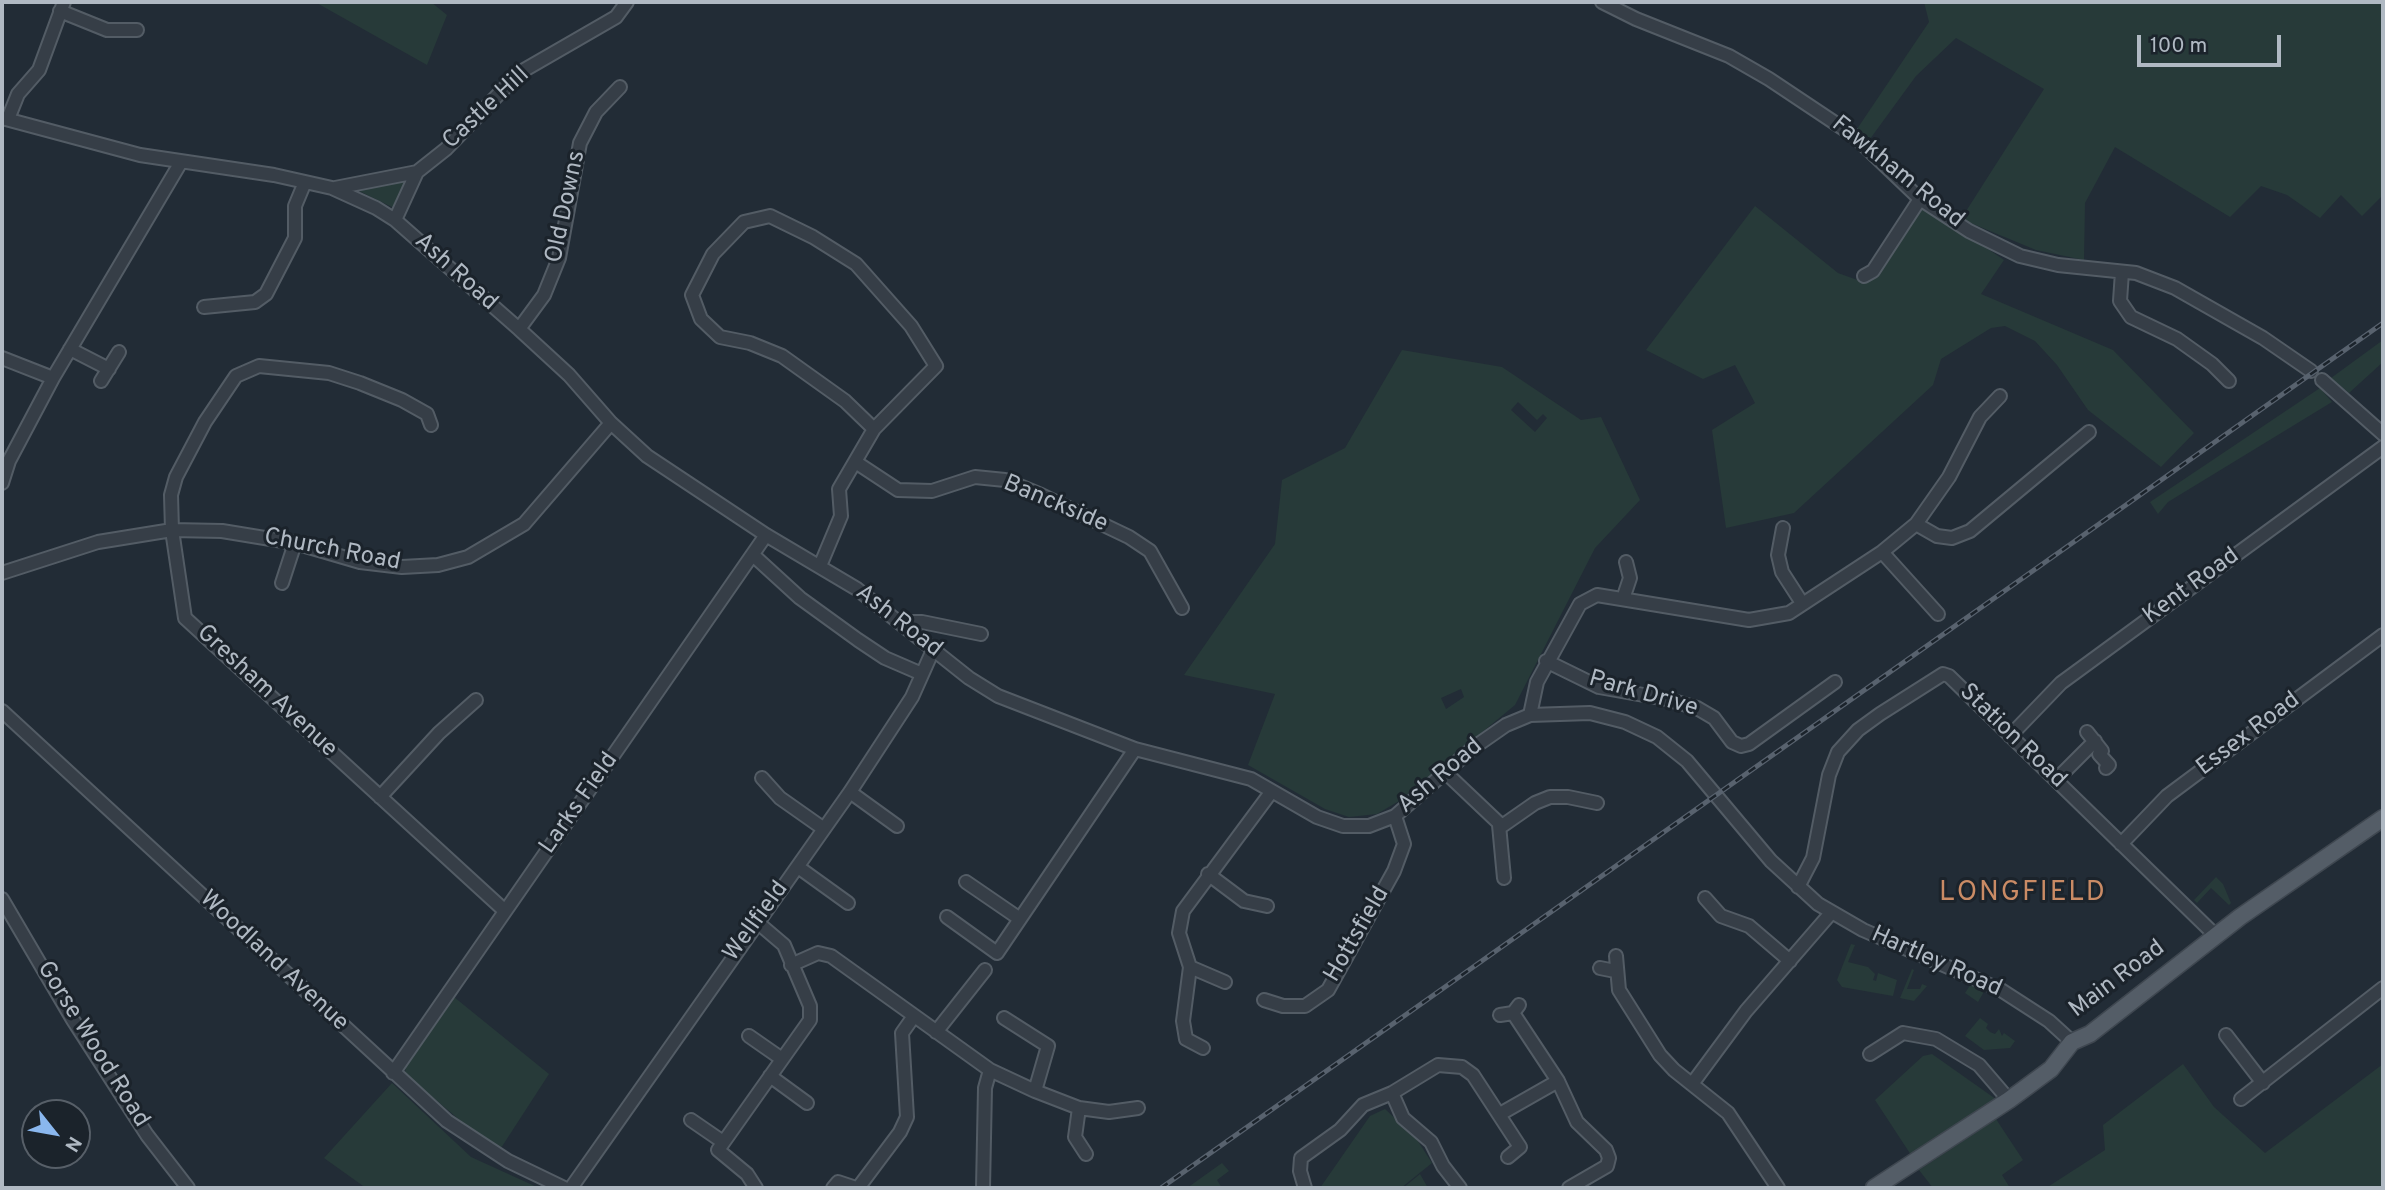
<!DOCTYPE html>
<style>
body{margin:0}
#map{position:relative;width:2385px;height:1190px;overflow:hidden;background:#222c36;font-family:Overpass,sans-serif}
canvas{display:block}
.frame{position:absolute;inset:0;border:4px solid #b0b9c3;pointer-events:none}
.north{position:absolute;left:21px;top:1099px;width:70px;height:70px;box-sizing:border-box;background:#1b232b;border:2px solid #575f68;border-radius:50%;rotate:121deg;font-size:19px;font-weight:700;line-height:28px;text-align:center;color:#b0b9c3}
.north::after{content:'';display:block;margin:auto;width:24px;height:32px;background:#8ab7ee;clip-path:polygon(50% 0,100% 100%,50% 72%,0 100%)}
.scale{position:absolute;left:2137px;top:35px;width:144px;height:32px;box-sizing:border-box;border:4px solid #b0b9c3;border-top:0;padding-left:9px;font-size:21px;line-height:24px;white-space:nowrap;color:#b0b9c3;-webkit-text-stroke:5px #1b232b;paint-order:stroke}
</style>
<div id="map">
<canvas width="2385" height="1190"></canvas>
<div class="frame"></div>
<div class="north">N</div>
<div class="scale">100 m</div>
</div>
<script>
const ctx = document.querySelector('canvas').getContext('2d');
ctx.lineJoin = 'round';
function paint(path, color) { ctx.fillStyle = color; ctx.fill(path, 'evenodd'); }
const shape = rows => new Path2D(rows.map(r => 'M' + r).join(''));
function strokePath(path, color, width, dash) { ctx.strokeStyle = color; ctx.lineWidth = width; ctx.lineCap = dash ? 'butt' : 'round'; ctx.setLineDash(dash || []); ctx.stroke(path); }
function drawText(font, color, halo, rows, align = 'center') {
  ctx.font = font + ' Overpass,sans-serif'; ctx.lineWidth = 6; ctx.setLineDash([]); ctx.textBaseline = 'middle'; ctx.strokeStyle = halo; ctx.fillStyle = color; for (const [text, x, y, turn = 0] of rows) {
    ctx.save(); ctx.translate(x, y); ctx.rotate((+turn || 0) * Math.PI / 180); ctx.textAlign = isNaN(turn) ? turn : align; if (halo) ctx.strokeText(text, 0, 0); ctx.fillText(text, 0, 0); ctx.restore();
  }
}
paint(shape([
 [315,2,431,2,447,15,427,65],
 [1924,2,2383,2,2383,195,2362,216,2341,195,2320,218,2287,195,2261,186,2230,217,2115,147,2085,203,2084,260,2036,250,1961,219,2044,89,1956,38,1916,76,1870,139,1857,129,1929,22],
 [403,180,407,182,396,209,353,188],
 [1755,206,1838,273,1863,282,1875,275,1922,207,1943,218,2004,260,1981,294,2113,350,2194,433,2161,467,2088,410,2057,365,2035,341,2005,326,1991,328,1941,359,1933,385,1794,513,1726,528,1712,430,1755,403,1735,365,1703,379,1646,350],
 [2383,340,2383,362,2349,393,2331,378],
 [1402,350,1502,367,1581,420,1601,417,1640,500,1595,548,1515,705,1399,801,1377,814,1349,817,1325,809,1248,765,1275,694,1184,675,1275,544,1282,480,1345,448],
 [1518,402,1537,420,1543,414,1547,418,1535,432,1511,410],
 [1461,689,1464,697,1446,709,1441,698],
 [2320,388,2332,402,2168,502,2158,514,2150,502],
 [2216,877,2223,884,2231,903,2229,905,2211,888,2197,903,2194,900],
 [1851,944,1855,945,1848,962,1868,967,1875,974,1873,980,1876,981,1878,973,1897,980,1893,996,1842,987,1837,980],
 [1912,969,1914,970,1907,989,1920,989,1922,984,1927,986,1914,1001,1900,998],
 [1971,984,1985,990,1978,1002,1965,993],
 [454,997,549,1074,501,1148,474,1132,405,1074,406,1066],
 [1980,1018,1988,1024,1986,1028,1990,1032,1995,1034,1999,1029,2002,1036,2004,1033,2015,1041,2010,1048,1984,1050,1965,1036],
 [1932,1054,2000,1102,1913,1158,1875,1100,1923,1056],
 [2183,1064,2214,1107,2265,1153,2383,1064,2383,1188,2046,1188,2105,1150,2103,1125],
 [392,1083,471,1157,539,1188,366,1188,324,1158],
 [1385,1109,1416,1138,1432,1163,1401,1188,1320,1188,1370,1116],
 [1996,1119,2023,1160,2002,1175,2010,1188,1933,1188,1919,1170],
 [1222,1163,1229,1171,1217,1180,1222,1188,1187,1188],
 [1420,1174,1428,1188,1403,1188]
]), '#273a39');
const minor = shape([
 [1602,2,1636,19,1729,56,1769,79,1853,135,1920,199,1969,231,2020,256,2058,265,2136,273,2175,288,2263,338,2311,371],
 [60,11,107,30,137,30],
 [2,118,140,155,274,175,332,188,376,208,395,220,519,329,569,375,611,423,647,456,766,535,857,589,969,678,998,696,1135,749,1251,779,1317,817,1343,826,1369,826,1395,816,1473,748,1506,725,1530,715,1590,713,1625,722,1657,737,1687,761,1771,861,1818,904,1863,930,2001,990,2049,1021,2072,1042],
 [8,119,18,94,39,70,64,2],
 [335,188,417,172],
 [395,220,417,172,446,149,519,73,616,17,627,2],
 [2122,272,2120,301,2131,317,2177,339,2212,364,2229,381],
 [1864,276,1873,271,1920,199],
 [204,307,255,302,266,294,295,238,295,206,305,182],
 [519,329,544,295,559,258,580,143,596,112,620,87],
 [70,349,109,369],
 [2,358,53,378],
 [2322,380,2383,434],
 [101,381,119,352],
 [431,425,427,414,402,400,360,383,329,373,259,366,236,376,205,422,176,477,171,495,172,530,185,618,505,911],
 [857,463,898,490,932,491,975,477,1005,480,1041,495,1129,537,1150,551,1182,608],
 [2,483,9,461,53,378,181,162],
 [1916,524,1937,536,1952,538,1970,531,2089,432],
 [1783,528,1778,555,1782,572,1802,603],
 [1882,552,1938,614],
 [753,555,800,598,858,640,885,658,922,674],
 [820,566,841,516,839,489,874,429,936,366,911,326,856,264,813,237,770,216,744,222,713,254,692,295,701,319,720,337,750,343,782,356,845,401,874,429],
 [2,573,98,542,172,530,222,531,295,543,360,562,402,567,438,565,468,557,524,524,611,423],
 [282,583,295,543],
 [1623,599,1630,578,1626,562],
 [900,622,922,622,981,634],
 [1546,661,1599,687,1666,699,1697,708,1714,718,1732,742,1741,746,1749,744,1835,682],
 [2,711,447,1121,508,1161,564,1188],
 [1530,715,1537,682,1580,604,1597,595,1749,620,1789,613,1882,552,1916,524,1949,477,1980,417,2000,396],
 [2087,732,2102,751,2099,754,2109,765,2106,768],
 [2010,736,2061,683,2383,447],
 [1445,772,1502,826,1535,803,1550,797,1568,797,1597,803],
 [762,778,780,798,824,829],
 [2056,780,2095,741],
 [850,792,897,826],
 [380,797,439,733,476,700],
 [1499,825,1504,878],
 [2121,844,2167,796,2383,635],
 [798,867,848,903],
 [1208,874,1244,901,1267,906],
 [966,882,1020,919],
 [1798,887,1813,858,1829,775,1838,752,1858,730,1880,714,1943,674,1949,676,2215,935],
 [1705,898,1721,916,1749,926,1790,961],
 [2,899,73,1020,147,1135,188,1188],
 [947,917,997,953,1135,749],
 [1616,956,1619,990,1660,1055,1674,1070,1728,1113,1778,1188],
 [791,965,818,953,831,956,990,1070,1035,1091,1079,1108,1109,1112,1138,1108],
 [1190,967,1183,1021,1186,1039,1203,1048],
 [1600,968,1615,971],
 [1225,982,1190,967,1179,933,1183,911,1272,791],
 [1264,1000,1283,1006,1305,1006,1328,990,1394,871,1404,844,1395,816],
 [1513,1013,1558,1081,1577,1122,1606,1150,1609,1158,1607,1166,1569,1188],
 [1500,1015,1513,1013,1519,1005],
 [1004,1018,1048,1046,1035,1091],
 [936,1032,985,970],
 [2226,1035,2263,1083],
 [749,1036,782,1059],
 [1870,1054,1903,1033,1936,1039,1979,1065,2009,1100],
 [393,1073,766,535],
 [770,1076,807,1103],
 [1692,1084,1746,1011,1831,913],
 [1392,1093,1403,1118,1431,1142,1443,1166,1460,1188],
 [2241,1099,2383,988],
 [1079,1108,1075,1137,1086,1154],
 [1500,1114,1558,1081],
 [691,1120,723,1142],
 [571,1188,850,792,912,697,933,650],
 [756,1188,747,1174,718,1150,810,1020,810,1006,784,945,757,922],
 [833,1188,838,1182,856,1188],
 [858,1188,900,1132,907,1117,902,1033,914,1016],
 [983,1188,985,1088,990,1070],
 [1305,1188,1300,1171,1301,1158,1340,1130,1363,1105,1392,1093,1438,1065,1462,1067,1473,1075,1520,1147,1508,1157]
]);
const major = shape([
 [1874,1188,2009,1100,2051,1069,2072,1042,2090,1034,2240,917,2383,818]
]);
strokePath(minor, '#535c65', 16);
strokePath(major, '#3f4750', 19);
strokePath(minor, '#363e47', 12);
strokePath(major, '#545d67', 16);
const rail = shape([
 [1161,1188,2383,323]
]);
strokePath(rail, '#58626e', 5);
strokePath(rail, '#1b232b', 2.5, [8]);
drawText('24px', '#b0b9c3', '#1b232b', [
 ["Castle Hill",487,109,-43],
 ["Fawkham Road",1897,173,39],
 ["Old Downs",567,207,-78],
 ["Ash Road",455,273,42],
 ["Banckside",1055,505,23],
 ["Church Road",332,551,11],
 ["Kent Road",2192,587,-36],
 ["Ash Road",898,622,38],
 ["Gresham Avenue",266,692,43],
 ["Park Drive",1643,695,16],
 ["Essex Road",2249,735,-37],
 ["Station Road",2012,737,44],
 ["Ash Road",1441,777,-40],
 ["Larks Field",580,804,-55],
 ["Wellfield",757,922,-54],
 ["Hottsfield",1358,935,-60],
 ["Woodland Avenue",273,962,43],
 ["Hartley Road",1936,963,24],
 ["Main Road",2118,980,-37],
 ["Gorse Wood Road",92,1045,58]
]);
ctx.letterSpacing = '2px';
drawText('28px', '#ca8b65', '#1b232b', [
 ["LONGFIELD",2023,894]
]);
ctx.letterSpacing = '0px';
</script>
